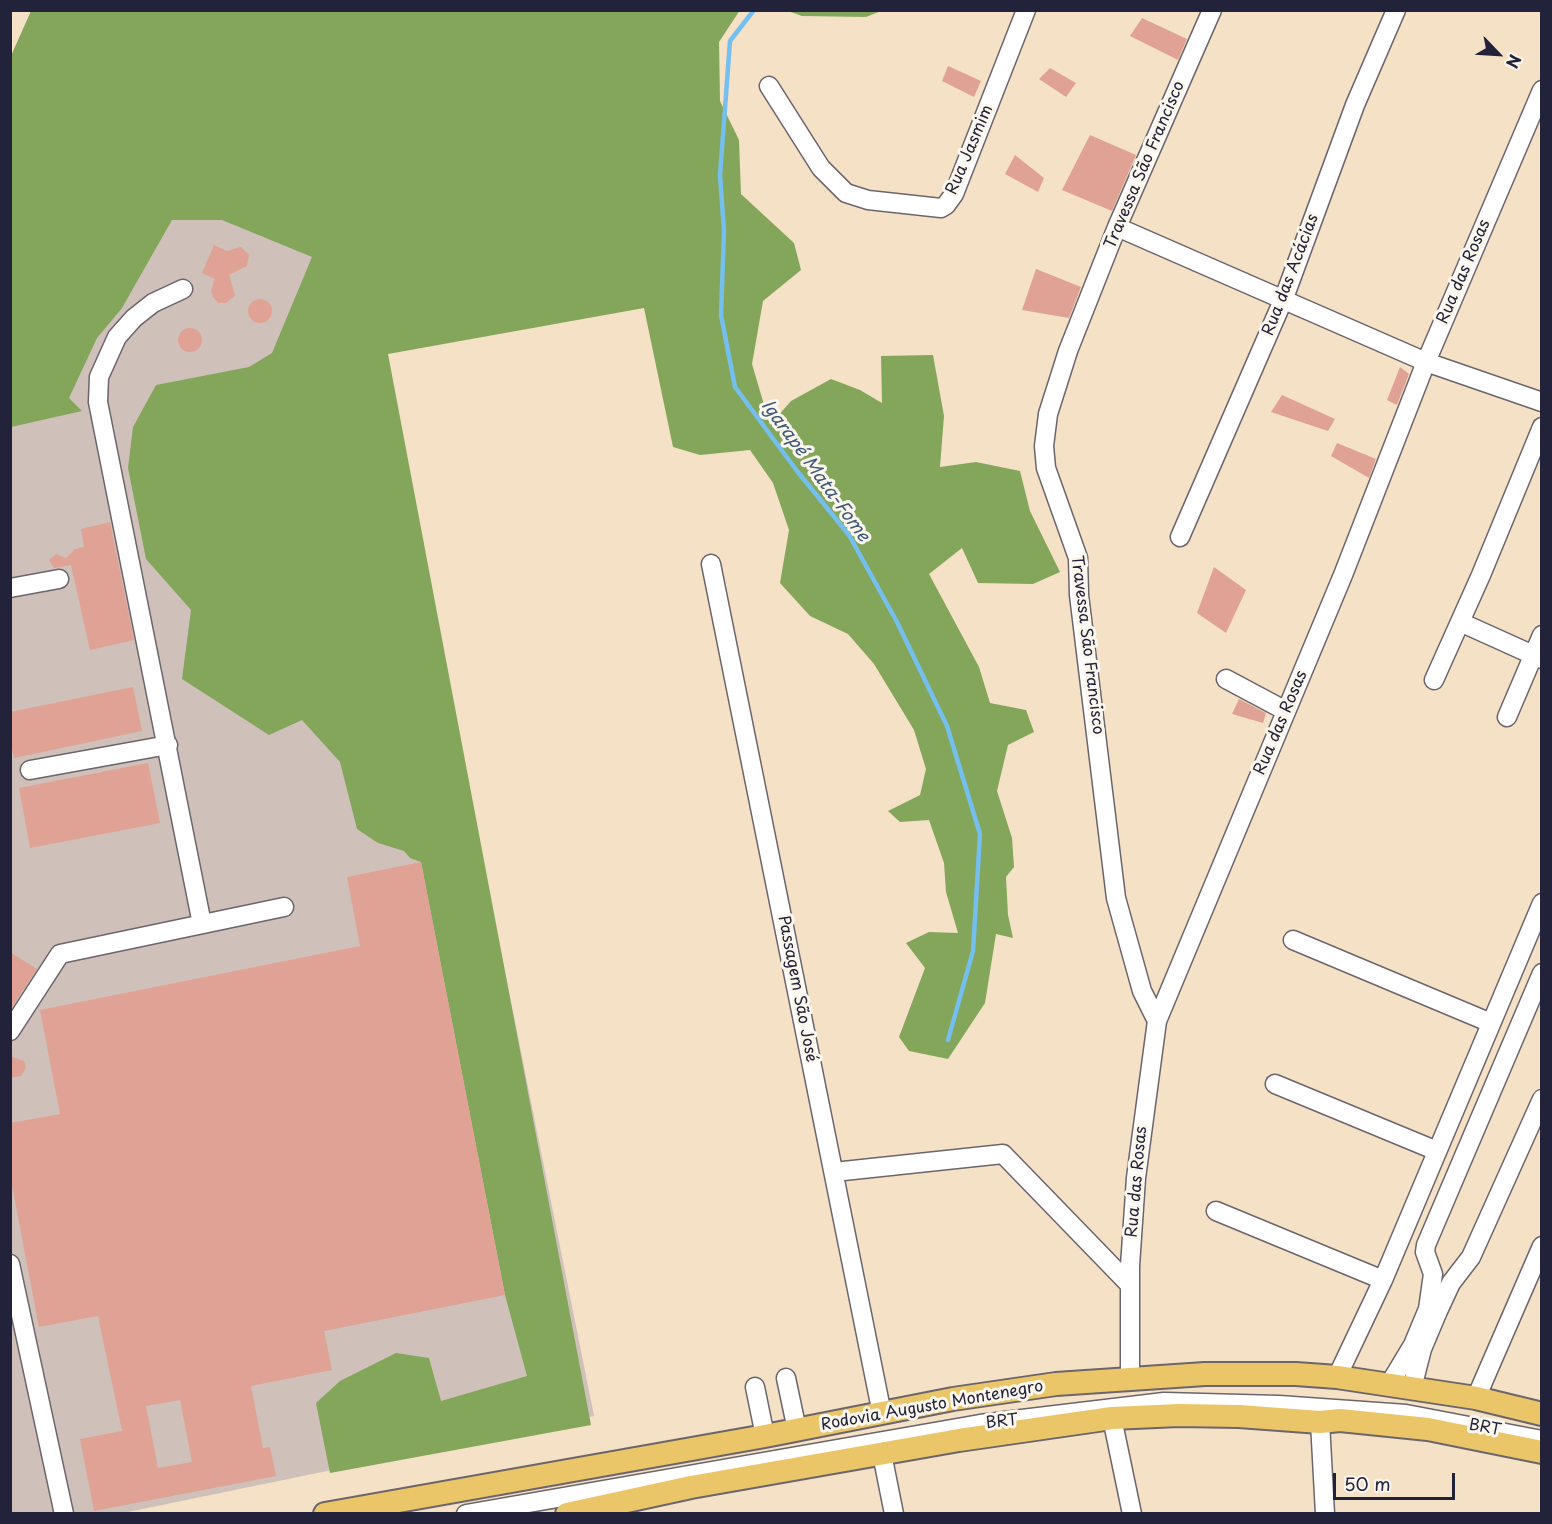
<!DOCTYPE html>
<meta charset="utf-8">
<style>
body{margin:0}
#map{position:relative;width:1552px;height:1524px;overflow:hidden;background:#f4e1c6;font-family:"Playpen Sans",sans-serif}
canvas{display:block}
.frame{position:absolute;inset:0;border:12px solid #22223b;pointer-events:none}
.north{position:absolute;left:1468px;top:24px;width:60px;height:60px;-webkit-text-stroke:4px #fbf7ec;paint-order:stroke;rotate:115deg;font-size:16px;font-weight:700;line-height:24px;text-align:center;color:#22223b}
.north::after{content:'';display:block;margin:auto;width:21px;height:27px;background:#22223b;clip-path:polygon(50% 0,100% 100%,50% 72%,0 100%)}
.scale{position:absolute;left:1333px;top:1473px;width:122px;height:27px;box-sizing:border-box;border:3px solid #22223b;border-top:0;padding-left:8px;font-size:18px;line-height:21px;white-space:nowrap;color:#22223b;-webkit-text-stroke:4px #fbf7ec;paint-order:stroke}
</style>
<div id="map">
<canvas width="1552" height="1524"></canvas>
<div class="frame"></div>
<div class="north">N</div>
<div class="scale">50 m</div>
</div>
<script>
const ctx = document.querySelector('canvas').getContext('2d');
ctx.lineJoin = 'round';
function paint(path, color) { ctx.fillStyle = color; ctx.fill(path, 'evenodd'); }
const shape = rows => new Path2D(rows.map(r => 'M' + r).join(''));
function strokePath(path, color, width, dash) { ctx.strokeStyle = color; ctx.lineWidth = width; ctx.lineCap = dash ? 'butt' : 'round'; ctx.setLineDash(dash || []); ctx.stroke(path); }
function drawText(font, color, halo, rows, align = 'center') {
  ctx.font = font + ' "Playpen Sans",sans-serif'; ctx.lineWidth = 6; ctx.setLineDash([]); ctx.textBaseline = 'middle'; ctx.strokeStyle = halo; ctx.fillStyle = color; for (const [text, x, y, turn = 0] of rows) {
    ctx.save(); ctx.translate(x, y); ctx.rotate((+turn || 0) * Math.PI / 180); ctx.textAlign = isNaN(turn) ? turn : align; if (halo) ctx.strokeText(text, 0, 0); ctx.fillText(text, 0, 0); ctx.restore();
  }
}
paint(shape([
 [257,176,380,348,594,1416,123,1513,11,1514,11,411,155,215]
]), '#cfc0ba');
paint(shape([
 [740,10,719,42,720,101,739,140,741,194,794,243,801,270,763,301,752,364,770,425,791,401,831,379,860,390,882,403,881,356,933,355,944,416,940,467,976,462,1020,471,1030,511,1060,572,1033,584,978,583,962,548,929,574,979,667,990,703,1026,710,1034,732,1008,745,997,791,1012,838,1014,867,1006,877,1008,915,1013,938,996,934,985,1003,948,1059,909,1051,899,1037,925,968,906,943,929,932,958,933,946,892,944,863,929,820,900,822,888,811,920,795,926,769,914,730,874,664,848,634,810,616,780,583,789,530,773,483,750,450,700,455,673,447,644,308,388,354,591,1425,330,1473,316,1403,340,1381,396,1353,429,1358,441,1401,527,1376,505,1295,421,862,410,858,404,851,378,843,357,829,340,762,302,720,269,735,182,679,191,610,146,559,128,468,133,427,156,385,249,367,272,353,312,257,222,220,172,220,122,308,97,338,69,398,82,411,11,427,10,58,31,11],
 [788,11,788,10,881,11,866,17,802,16]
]), '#84a65b');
strokePath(shape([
 [754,10,730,41,720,175,724,231,721,315,735,387,797,471,849,535,897,622,947,726,980,834,973,951,948,1040]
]), '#74bfee', 4.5);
paint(shape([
 [1142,18,1187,39,1178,60,1130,36],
 [948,66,981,81,974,97,942,81],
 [1050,68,1076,83,1066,97,1039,79],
 [1090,135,1136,155,1112,211,1062,190],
 [1015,155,1044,178,1038,192,1005,174],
 [214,245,227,251,241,247,249,255,247,266,229,275,235,296,226,303,218,303,213,297,211,290,215,279,202,273],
 [1036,269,1081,287,1069,318,1022,310],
 '248 311a12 12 0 1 1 24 0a12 12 0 1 1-24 0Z',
 '178 340a12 12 0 1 1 24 0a12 12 0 1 1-24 0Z',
 [1400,367,1409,374,1397,405,1387,400],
 [1282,395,1335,419,1328,431,1271,412],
 [1337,443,1376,459,1369,478,1331,456],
 [110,522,134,640,90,650,71,565,54,568,49,560,56,554,66,558,75,549,84,547,81,529],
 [1214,567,1246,590,1226,633,1197,613],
 [133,687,142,731,14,758,10,741,10,712],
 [1239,699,1266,713,1263,723,1232,714],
 [148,763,160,823,30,848,19,788],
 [421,862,505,1295,324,1331,332,1370,251,1386,263,1448,270,1447,276,1476,94,1511,80,1439,122,1431,98,1316,39,1327,10,1175,10,1123,60,1114,40,1010,360,946,347,877],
 [180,1400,192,1462,158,1468,146,1406],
 [10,952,37,969,10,1010],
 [10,1056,24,1061,26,1067,21,1076,10,1078]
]), '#e0a295');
const minor = shape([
 [769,86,821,168,846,193,868,200,941,208,946,205,954,194,1026,10],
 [1117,227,1426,362,1542,402],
 [183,289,153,303,134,318,117,337,99,377,98,402,202,924],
 [1180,537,1284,298,1355,105,1396,10],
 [711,564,882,1414],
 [10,588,59,579],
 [1460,622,1542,659],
 [1226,679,1286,711],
 [1434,680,1481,575,1542,427],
 [1507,717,1542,635],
 [30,770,168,745],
 [1293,940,1491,1023],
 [1157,1021,1142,991,1116,898,1079,595,1078,558,1046,468,1044,446,1048,414,1068,351,1117,227,1212,10],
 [10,1031,60,954,284,907],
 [1275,1084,1437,1151],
 [834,1172,1003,1154,1130,1285],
 [1216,1211,1383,1280],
 [10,1264,64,1514],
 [1337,1377,1383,1280,1542,903],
 [786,1378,797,1430],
 [1130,1380,1130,1266,1136,1178,1157,1021,1343,575,1426,362,1542,90],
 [1389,1385,1413,1345,1428,1309,1433,1274,1425,1252,1426,1245,1542,973],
 [755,1387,765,1436],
 [1412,1388,1422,1349,1438,1311,1451,1283,1471,1257,1542,1099],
 [1476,1398,1542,1246],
 [1112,1418,1132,1514],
 [1320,1422,1325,1514],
 [882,1454,894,1514],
 [466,1514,980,1424,1164,1402,1279,1405,1406,1414,1542,1440]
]);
const major = shape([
 [325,1514,765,1436,953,1399,1056,1384,1205,1374,1296,1374,1337,1377,1476,1398,1542,1414],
 [567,1514,691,1487,959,1440,1112,1418,1179,1415,1239,1416,1320,1422,1340,1420,1428,1429,1542,1452]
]);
strokePath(minor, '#6c656c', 21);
strokePath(major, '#6c656c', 26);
strokePath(minor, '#fff', 18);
strokePath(major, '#ebc669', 22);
drawText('16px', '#22223b', '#fbf7ec', [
 ["Rua Jasmim",970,150,-67],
 ["Travessa São Francisco",1145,165,-67],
 ["Rua das Rosas",1464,272,-67],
 ["Rua das Acácias",1291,275,-69],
 ["Travessa São Francisco",1087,645,83],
 ["Rua das Rosas",1281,723,-67],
 ["Passagem São José",797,989,79],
 ["Rua das Rosas",1137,1182,-85],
 ["Rodovia Augusto Montenegro",932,1406,-10],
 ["BRT",1002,1422,-7],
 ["BRT",1485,1428,10]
]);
drawText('italic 18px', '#3f597a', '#fbf7ec', [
 ["Igarapé Mata-Fome",815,471,54]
]);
</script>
